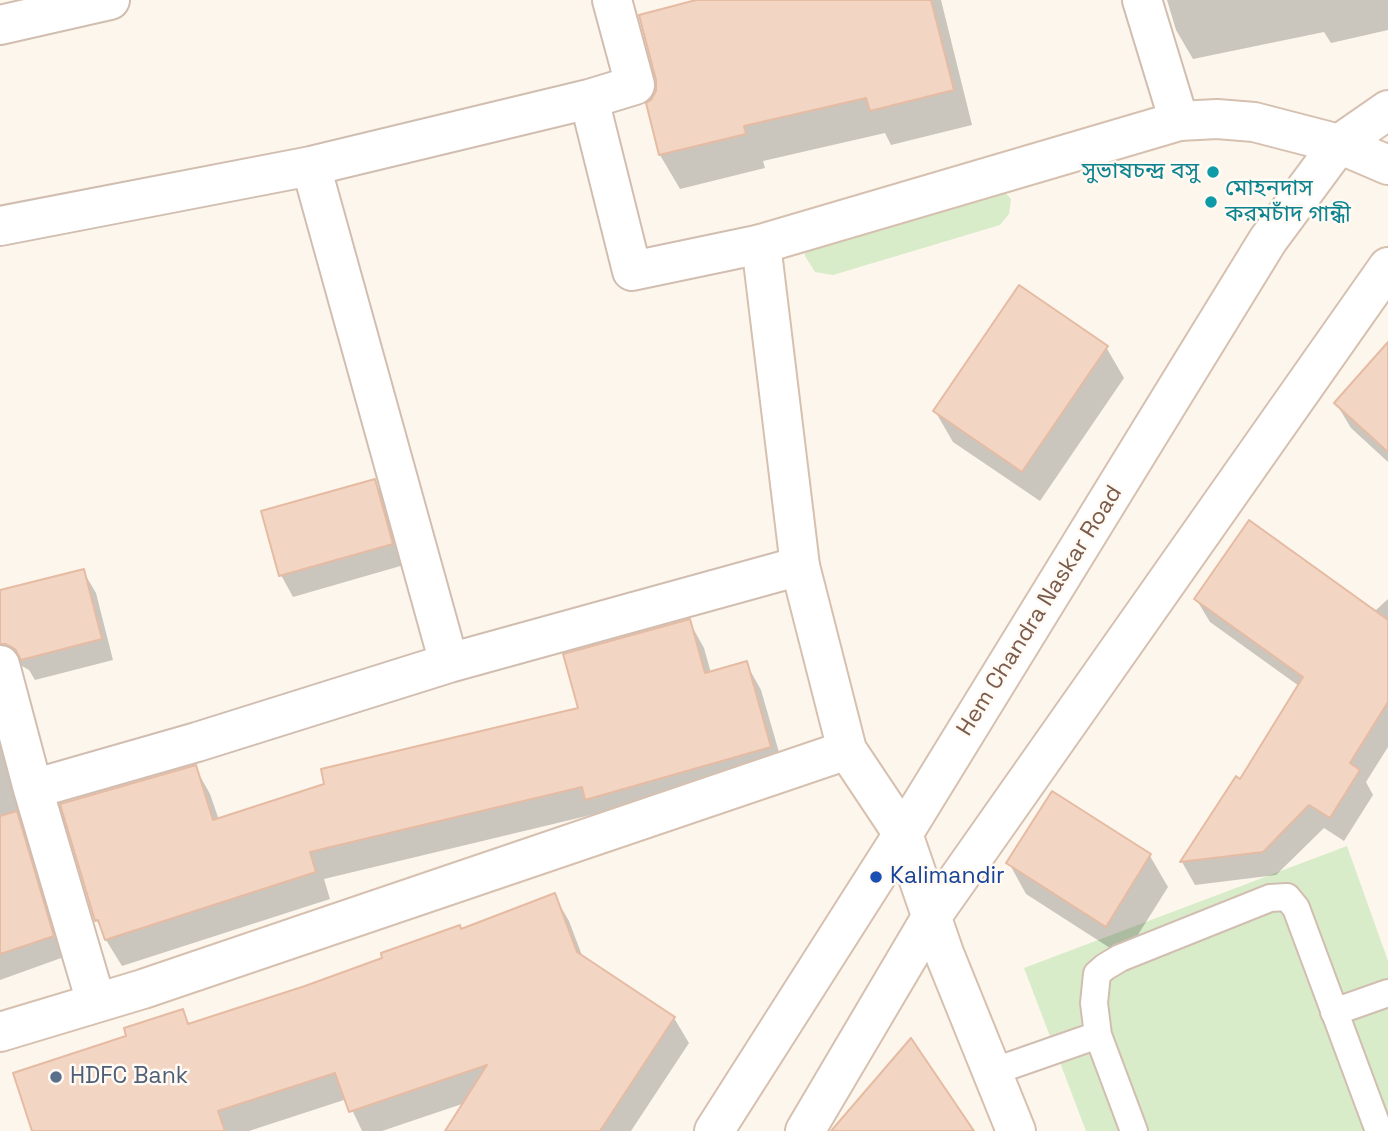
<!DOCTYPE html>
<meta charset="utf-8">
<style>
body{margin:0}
canvas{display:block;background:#fdf6ec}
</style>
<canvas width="1388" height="1131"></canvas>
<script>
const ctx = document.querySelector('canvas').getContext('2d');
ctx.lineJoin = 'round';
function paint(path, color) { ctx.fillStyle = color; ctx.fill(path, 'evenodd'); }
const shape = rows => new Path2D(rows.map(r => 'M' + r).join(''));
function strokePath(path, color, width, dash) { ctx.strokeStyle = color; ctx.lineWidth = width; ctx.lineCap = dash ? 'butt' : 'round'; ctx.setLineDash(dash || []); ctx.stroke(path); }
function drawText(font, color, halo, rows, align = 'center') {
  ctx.font = font + ' "Space Grotesk","Noto Sans Bengali",sans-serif'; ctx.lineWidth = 5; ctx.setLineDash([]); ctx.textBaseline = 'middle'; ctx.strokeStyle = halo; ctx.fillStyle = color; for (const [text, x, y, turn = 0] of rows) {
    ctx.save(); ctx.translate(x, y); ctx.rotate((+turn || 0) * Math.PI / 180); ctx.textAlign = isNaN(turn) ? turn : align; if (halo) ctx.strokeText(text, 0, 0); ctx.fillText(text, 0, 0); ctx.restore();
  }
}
paint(shape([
 [1000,187,1011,199,1009,214,1000,225,833,275,815,272,805,256,806,238],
 [1347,846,1388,961,1388,1131,1086,1131,1024,968]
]), '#d8ecc9');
paint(shape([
 [703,0,941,0,972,125,891,145,885,133,763,161,765,168,680,189,660,155,653,101],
 [1167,0,1388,0,1388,30,1331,43,1324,32,1193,59,1176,30],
 [1388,345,1388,462,1351,428,1336,403],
 [1106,347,1124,378,1040,501,953,442,935,411],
 [374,481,387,502,404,565,293,597,281,575],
 [83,571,96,593,113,660,35,680,29,670,20,665,0,669,0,592],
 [1196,599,1359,601,1376,610,1388,599,1388,747,1366,782,1373,795,1344,841,1324,828,1276,875,1195,885,1182,862,1236,779,1241,782,1299,686,1210,622],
 [689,621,704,648,711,673,746,663,761,690,785,773,602,825,595,814,324,879,330,899,122,966,106,940,97,920,195,767,210,794,219,820,580,709],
 [0,730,64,957,0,980],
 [1150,856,1168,887,1124,957,1026,894,1009,863],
 [554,895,569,921,583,958,674,1018,689,1043,631,1131,447,1131,465,1103,382,1131,362,1131,347,1099,249,1131,33,1131,128,1037,182,1011,190,1025,306,987]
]), '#0003');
const building = shape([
 [696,0,931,0,954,90,870,111,866,98,744,126,746,134,659,155,646,103,651,100,656,91,656,80,639,15,696,0],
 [1019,285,1108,346,1022,472,933,411,1019,285],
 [1388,342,1388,452,1334,403,1388,342],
 [375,479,393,544,279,576,261,511,375,479],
 [1249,520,1388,620,1388,702,1350,763,1360,770,1330,818,1309,805,1263,852,1180,862,1236,776,1240,779,1303,677,1194,599,1249,520],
 [84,569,102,639,21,660,15,649,6,644,0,644,0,590,84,569],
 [690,619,705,673,747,661,771,747,585,800,582,787,310,852,316,872,105,940,98,920,95,921,60,804,196,765,213,820,324,784,321,769,578,708,563,654,690,619],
 [1052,791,1151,854,1106,927,1006,863,1052,791],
 [17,811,54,936,0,954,0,816,17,811],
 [555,893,577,952,675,1017,600,1131,445,1131,487,1065,349,1112,335,1073,218,1111,225,1131,32,1131,13,1073,126,1036,124,1028,183,1009,188,1024,305,986,382,958,381,953,460,925,461,929,555,893],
 [911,1038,974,1131,831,1131,911,1038]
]);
paint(building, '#f3d5c3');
strokePath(building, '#e6bba3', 2);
const lane = shape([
 [1334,1012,1388,993],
 [992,1072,1098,1035],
 [1134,1131,1098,1035,1094,1003,1097,974,1105,967,1120,958,1270,898,1287,897,1296,908,1379,1131]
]);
const street = shape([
 [1142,0,1179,121],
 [0,25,110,0],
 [589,99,635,85,612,0],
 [311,166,449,663],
 [0,226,311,166,589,99,632,271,761,244],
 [0,665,33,789,96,1002],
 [33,789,197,742,449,663,800,566]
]);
const secondary = shape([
 [0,1032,143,989,847,750],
 [714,1131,903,834,1268,240,1339,144,1388,110],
 [805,1131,932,916,1388,267],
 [1016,1131,944,953,903,834,847,750,800,566,761,244,1179,121,1217,119,1254,122,1339,144,1388,165]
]);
strokePath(lane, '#d1beb0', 30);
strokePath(street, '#d1beb0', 42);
strokePath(secondary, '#d6c0b0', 42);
strokePath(lane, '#fff', 26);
strokePath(street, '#fff', 38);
strokePath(secondary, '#fff', 38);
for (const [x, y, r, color] of [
 [1213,172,7,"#0f9aa8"],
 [1211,202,7,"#0f9aa8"],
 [876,877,7,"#1a4fb4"],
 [56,1077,7,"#5c6f8a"]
]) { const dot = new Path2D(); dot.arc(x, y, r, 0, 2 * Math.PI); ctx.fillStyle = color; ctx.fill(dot); strokePath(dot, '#fffaf3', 2.5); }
drawText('23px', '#0d838f', '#fffaf3', [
 ["সুভাষচন্দ্র বসু",1199,172],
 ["মোহনদাস",1225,189,"left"],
 ["করমচাঁদ গান্ধী",1225,215,"left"]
], 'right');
drawText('23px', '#7a5c4d', '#fffaf3', [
 ["Hem Chandra Naskar Road",1040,611,-58]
]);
drawText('23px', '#164399', '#fffaf3', [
 ["Kalimandir",890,877]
], 'left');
drawText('23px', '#4e5e75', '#fffaf3', [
 ["HDFC Bank",70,1077]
], 'left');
</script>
